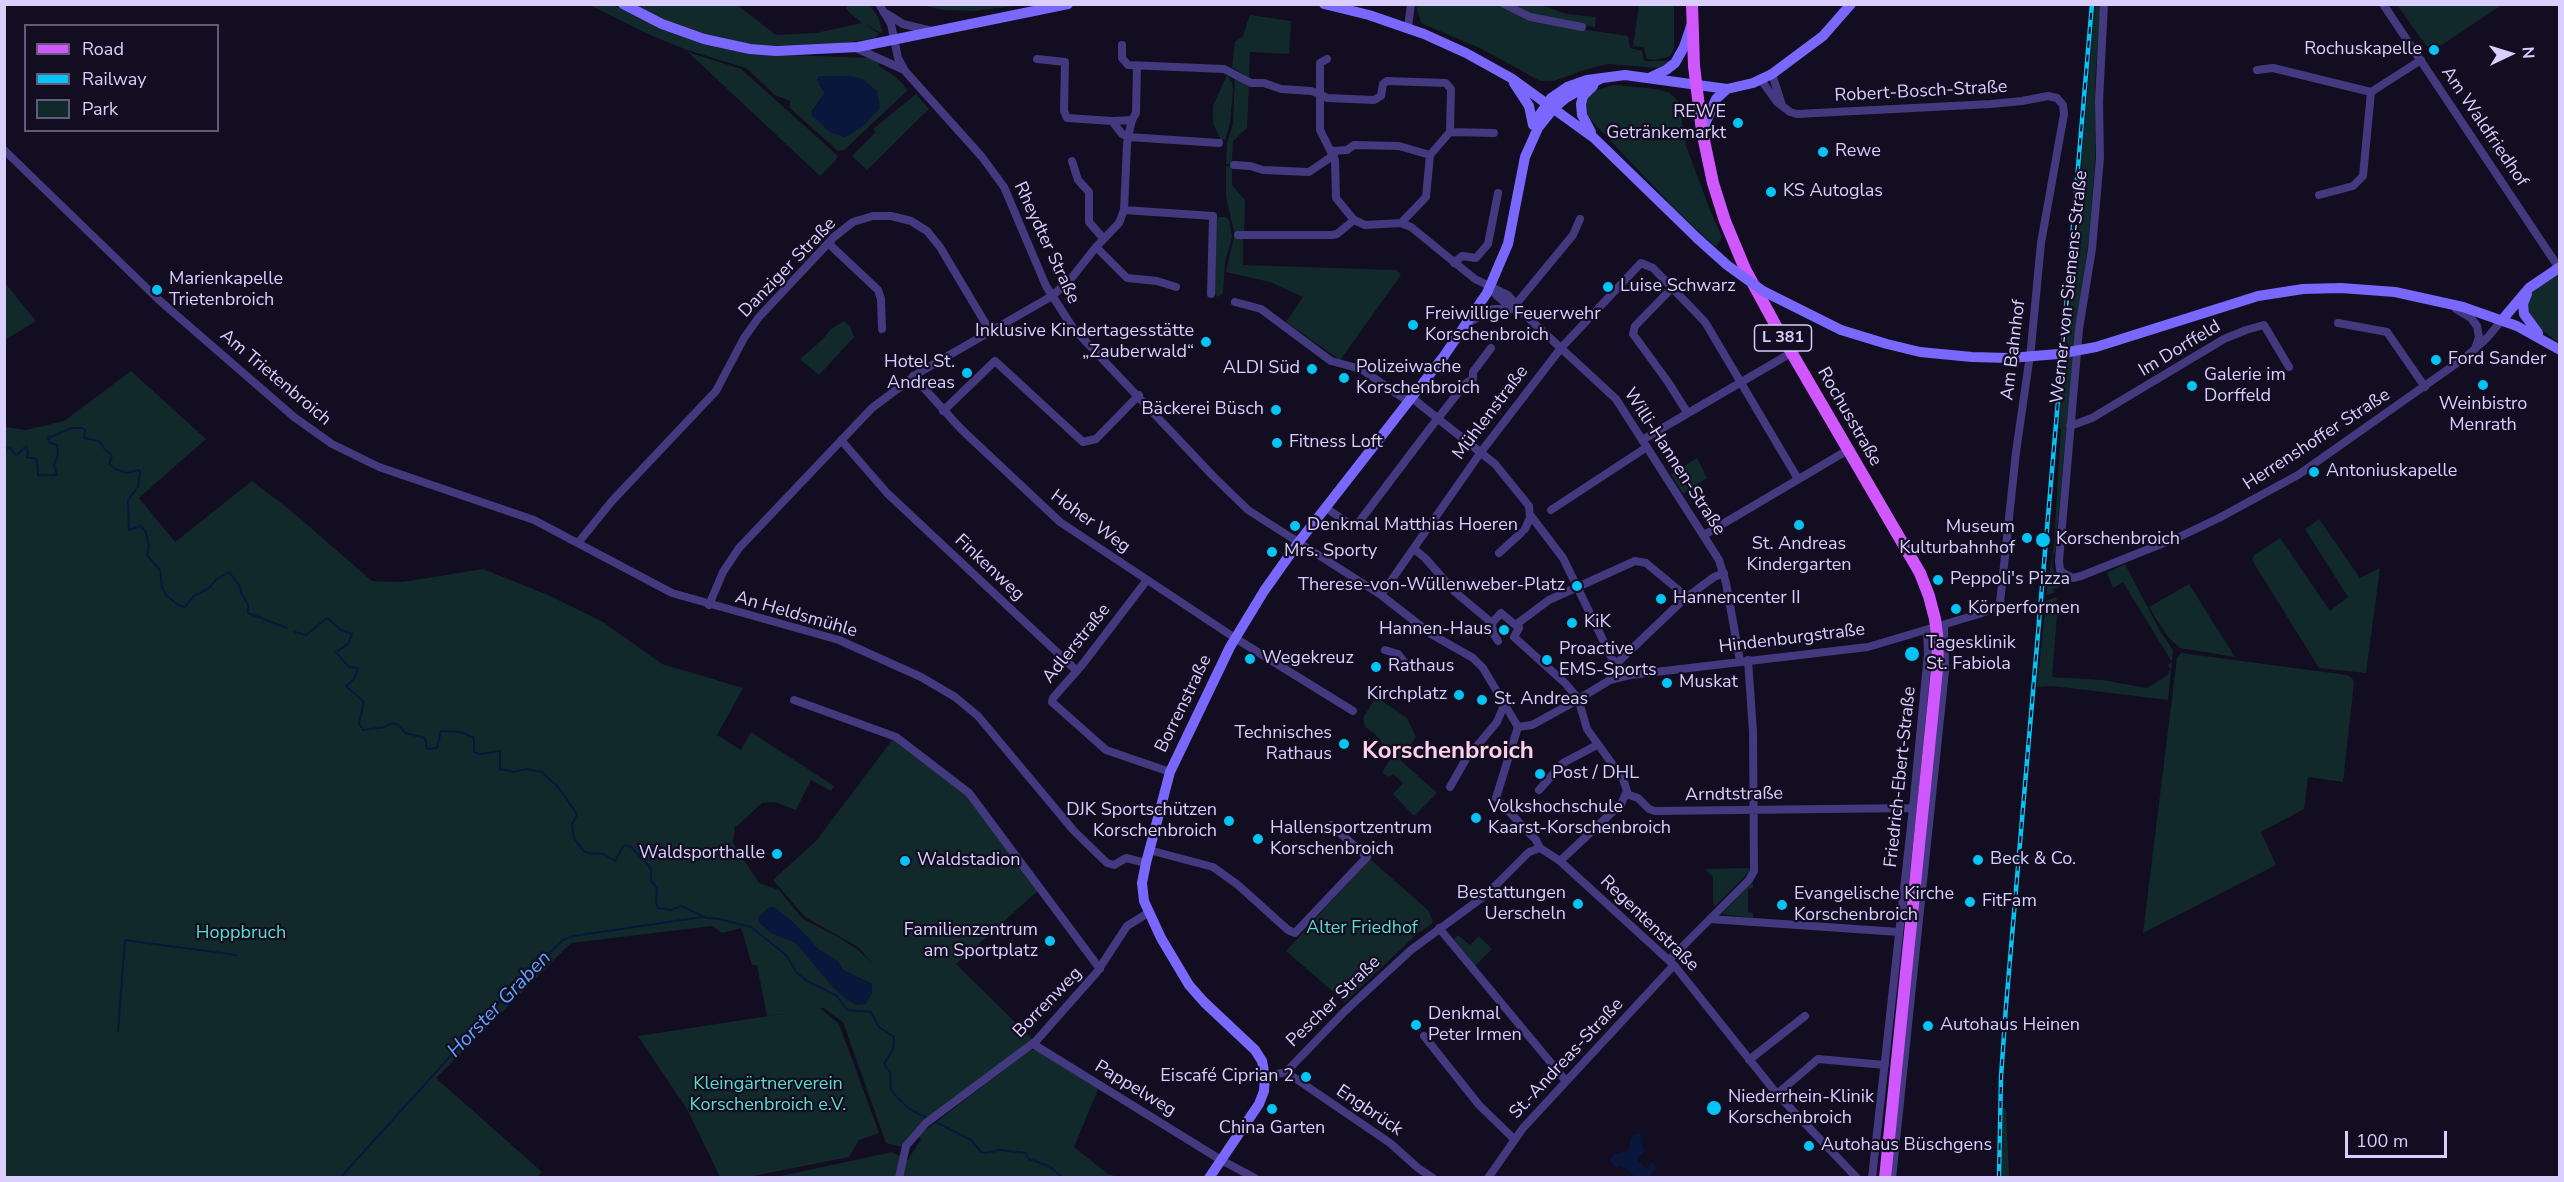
<!DOCTYPE html>
<meta charset="utf-8">
<style>
body{margin:0}
#map{position:relative;width:2564px;height:1182px;overflow:hidden;background:#130d21;font-family:"Nunito Sans",sans-serif}
canvas{display:block}
.frame{position:absolute;inset:0;border:6px solid #d9cefe;pointer-events:none}
.legend{position:absolute;left:24px;top:24px;width:195px;height:108px;box-sizing:border-box;background:#130d21;border:2px solid #625a79;margin:0;padding:8px 10px;list-style:none;font-size:18px;color:#d9cefe}
.legend li{display:flex;align-items:center;gap:12px;height:30px}
.legend b{width:30px;border:2px solid #625a79}
.north{position:absolute;left:2480px;top:24px;width:60px;height:60px;-webkit-text-stroke:4px #130d21;paint-order:stroke;rotate:86deg;font-size:16px;font-weight:700;line-height:24px;text-align:center;color:#d9cefe}
.north::after{content:'';display:block;margin:auto;width:21px;height:27px;background:#d9cefe;clip-path:polygon(50% 0,100% 100%,50% 72%,0 100%)}
.scale{position:absolute;left:2345px;top:1131px;width:102px;height:27px;box-sizing:border-box;border:3px solid #d9cefe;border-top:0;padding-left:8px;font-size:18px;line-height:21px;white-space:nowrap;color:#d9cefe;-webkit-text-stroke:4px #130d21;paint-order:stroke}
</style>
<div id="map">
<canvas width="2564" height="1182"></canvas>
<div class="frame"></div>
<ul class="legend">
<li><b style="height:8px;background:#d057fd"></b>Road</li>
<li><b style="height:8px;background:#04c3f5"></b>Railway</li>
<li><b style="height:16px;background:#11292b"></b>Park</li>
</ul>
<div class="north">N</div>
<div class="scale">100 m</div>
</div>
<script>
const ctx = document.querySelector('canvas').getContext('2d');
ctx.lineJoin = 'round';
function paint(path, color) { ctx.fillStyle = color; ctx.fill(path, 'evenodd'); }
const shape = rows => new Path2D(rows.map(r => 'M' + r).join(''));
function strokePath(path, color, width, dash) { ctx.strokeStyle = color; ctx.lineWidth = width; ctx.lineCap = dash ? 'butt' : 'round'; ctx.setLineDash(dash || []); ctx.stroke(path); }
function drawText(font, color, halo, rows, align = 'center') {
  ctx.font = font + ' "Nunito Sans",sans-serif'; ctx.lineWidth = 4.5; ctx.setLineDash([]); ctx.textBaseline = 'middle'; ctx.strokeStyle = halo; ctx.fillStyle = color; for (const [text, x, y, turn = 0] of rows) {
    ctx.save(); ctx.translate(x, y); ctx.rotate((+turn || 0) * Math.PI / 180); ctx.textAlign = isNaN(turn) ? turn : align; if (halo) ctx.strokeText(text, 0, 0); ctx.fillText(text, 0, 0); ctx.restore();
  }
}
paint(shape([
 [590,5,614,5,641,19,756,54,870,58,880,61,879,66,897,78,908,90,844,150,838,151,790,108,790,101,775,95,746,68,687,50,650,35],
 [819,76,851,76,845,137,830,132,811,112,825,93,819,84],
 [635,5,737,5,776,35,816,33,862,23,849,12,846,8,847,5,870,5,878,17,882,30,881,33,865,24,879,34,875,38,844,43,758,46,711,36,669,22],
 [921,5,1022,5,974,11,943,10],
 [1416,5,1498,5,1532,22,1628,36,1630,48,1642,51,1644,61,1671,61,1658,68,1607,64,1584,70,1554,81,1540,81,1482,49,1421,23],
 [1508,5,1541,5,1567,14,1596,17,1595,27,1538,18],
 [1639,5,1674,5,1674,47,1671,56,1656,60,1647,59,1644,47,1633,46],
 [2095,5,2101,5,2095,81,2095,162,2089,236,2074,344,2055,553,2053,555,2052,567,2059,580,2059,587,2053,589,2054,593,2046,595,2054,544,2061,428,2059,428],
 [2397,5,2502,5,2431,52],
 [1250,15,1291,21,1289,54,1250,52,1249,78,1232,67,1235,42,1243,36],
 [688,52,741,69,838,156,835,161,820,176],
 [1227,75,1232,82,1233,90,1230,123,1225,140,1220,139,1213,123,1213,106],
 [1235,76,1249,85,1247,128,1233,141,1232,163,1226,164,1227,143,1233,124],
 [1614,85,1656,89,1670,93,1678,101,1686,146,1710,210,1722,237,1716,247,1680,214,1588,117,1585,108,1586,100,1593,91],
 [916,94,929,109,867,170,852,156,876,132,873,129],
 [1226,166,1232,167,1232,185,1245,200,1244,235,1235,235,1226,197],
 [1218,217,1225,217,1229,220,1232,237,1225,262,1223,293,1218,297,1213,292,1216,219],
 [1234,237,1243,237,1243,265,1396,270,1401,275,1340,360,1286,322,1303,297,1270,282,1226,272],
 [2559,270,2559,343,2538,327,2526,308,2528,297,2535,289],
 [5,283,36,321,5,340,4,340],
 [844,321,850,326,854,337,819,375,800,359,822,340,831,329],
 [131,371,206,439,139,498,175,542,252,481,290,510,372,581,403,582,483,569,548,595,603,622,662,664,743,688,717,735,741,750,751,732,834,786,831,791,811,780,796,810,775,802,762,803,736,827,735,825,733,843,759,883,779,890,803,919,838,937,858,950,872,963,858,947,805,917,773,880,816,841,893,739,971,797,1039,890,956,964,1033,1040,937,1110,901,1147,886,1143,843,1022,824,1008,820,1008,839,1024,879,1133,859,1140,849,1157,748,1177,720,1177,687,1109,638,1036,795,1012,767,1016,757,965,752,965,741,928,722,933,712,926,571,943,436,1078,542,1172,537,1177,5,1178,5,427,26,430,64,421],
 [774,907,796,925,819,950,838,961,843,970,872,984,872,993,847,1000,831,985,796,943,760,923,758,918,768,908],
 [1697,458,1707,478,1683,494,1671,474],
 [2319,519,2360,578,2380,568,2366,673,2319,668,2252,560,2254,555,2280,538,2330,611,2348,597,2305,529],
 [2125,564,2160,631,2173,650,2168,700,2053,686,2037,687,2046,601,2056,597,2057,600,2053,602,2056,610,2061,609,2064,615,2057,615,2052,677,2102,680,2147,688,2168,675,2170,669,2168,665,2172,662,2123,582,2113,588,2107,573],
 [2189,584,2235,657,2180,648,2169,638,2155,617,2149,607],
 [2181,653,2347,675,2352,678,2354,683,2343,782,2308,777,2304,809,2261,832,2276,865,2143,933,2177,658],
 [1376,697,1407,718,1416,737,1400,760,1437,793,1414,816,1393,794,1403,783,1393,774,1388,777,1382,772,1393,756,1375,734,1365,727,1363,718],
 [1370,859,1429,911,1433,923,1417,934,1345,1002,1286,951],
 [1750,868,1747,874,1715,906,1713,904,1713,877,1705,869],
 [1750,884,1753,884,1753,888,1748,889,1748,912,1753,913,1753,918,1722,914],
 [1458,935,1470,945,1479,936,1492,949,1475,966,1454,939],
 [1030,1050,1037,1050,1099,1087,1074,1147,1108,1174,1118,1177,902,1178,905,1160,908,1160,921,1139,918,1136],
 [2003,1109,2006,1109,2009,1177,2002,1177],
 [892,1152,900,1156,897,1177,772,1178]
]), '#11292b');
paint(shape([
 [819,76,851,76,863,79,877,91,880,108,864,125,851,134,845,137,830,132,811,115,825,93,817,79],
 [774,907,796,925,819,950,838,961,843,970,872,984,872,993,866,1004,856,1005,847,1000,831,985,796,943,770,933,760,923,758,918,768,908],
 [1639,1133,1642,1136,1641,1143,1645,1151,1637,1159,1646,1169,1652,1163,1657,1167,1651,1174,1652,1177,1635,1177,1628,1170,1620,1165,1617,1168,1609,1160,1614,1154,1628,1151,1632,1135]
]), '#0a173d');
strokePath(shape([
 [4,458,7,448,10,448,16,456,26,446,28,452,27,458,35,458,37,462,38,475,57,475,54,465,58,454,57,445,50,443,48,438,72,428,82,428,85,430,84,438,99,441,106,451,110,453,112,456,109,464,115,469,127,473,138,470,140,472,138,487,128,500,129,530,141,526,146,532,149,546,147,555,160,570,162,587,166,595,178,605,185,607,194,596,209,588,217,579,229,572,240,586,241,593,248,604,248,613,287,628],
 [295,632,306,635,327,618,341,630,352,634,348,644,336,652,349,667,358,668,354,679,346,686,364,702,359,724,363,730,385,727,392,723,399,725,405,733,425,738,427,749,437,748,441,731,461,732,474,738,474,752,480,754,500,751,500,769,514,772,526,769,542,772,558,787,575,811,577,815,572,824,573,834,575,840,584,851,589,853,604,854,615,861,624,845,631,847,649,866,651,870,651,881,657,888,656,903,658,908,671,910,681,906,707,918,719,919,751,927,786,955,797,973,807,981,837,996,847,1010,871,1012,879,1027,894,1037,893,1049,884,1064,890,1072,891,1089,895,1095,908,1108,927,1118],
 [118,1031,125,940,236,955],
 [934,1121,971,1140,981,1152,987,1153,1000,1150,1026,1153,1029,1159,1049,1166,1063,1178],
 [340,1178,505,996,563,940,573,936,703,917]
]), '#0a173d', 2);
strokePath(shape([
 [879,4,891,24,898,58,905,71,982,157,1004,187,1046,286,1073,328,1213,476,1248,510,1381,595,1431,634,1473,658,1483,668,1518,727,1496,798,1536,840,1540,848],
 [1504,4,1530,17,1582,27],
 [2104,4,2099,101,2100,158,2092,249,2079,329,2059,561,2060,570,2065,574,2073,578,2081,576,2179,537,2219,518,2298,475,2467,356,2487,338,2502,320],
 [2383,4,2559,268],
 [887,14,903,24,932,31],
 [1408,27,1411,4],
 [1122,45,1122,58,1128,65,1224,69,1251,83,1264,83,1281,89,1311,91,1320,94,1320,63,1327,59],
 [856,48,902,69],
 [1037,59,1065,62,1064,111,1067,118,1112,121],
 [2257,70,2273,68,2371,92,2421,60],
 [1772,74,1782,105],
 [1132,120,1136,113,1137,66],
 [1494,133,1450,132,1451,89,1446,83,1387,81,1383,84,1381,96,1374,100,1327,98,1320,94,1320,130,1335,160,1336,198,1354,220,1365,225,1401,223,1411,227,1475,279,1508,295,1524,314,1616,399,1719,560,1726,583,1740,661],
 [4,150,159,300,294,417,332,444,379,467,534,520,672,593,839,640,921,677,955,697,978,716,1074,831,1107,863,1114,865,1126,858,1146,863],
 [1332,151,1347,150,1354,145,1399,146,1430,155],
 [1072,161,1078,180,1089,192,1089,222,1103,238],
 [1234,165,1250,166,1263,170,1309,172,1334,155],
 [2319,195,2353,186,2363,176,2371,92],
 [1124,210,1213,216,1211,294],
 [1401,223,1426,197,1430,155,1450,132],
 [1238,235,1332,235,1337,234,1354,220],
 [828,243,878,290,881,299,882,329],
 [1096,247,1127,278,1157,281,1176,287],
 [1454,263,1462,256,1476,258,1488,244,1498,193],
 [1491,287,1497,296,1510,307],
 [1673,287,1635,326,1633,334,1668,382,1687,412],
 [1235,302,1261,309,1331,361,1361,369,1409,402],
 [1512,309,1573,235,1580,219],
 [2456,309,2471,318,2477,326,2479,337,2475,349],
 [1470,322,1493,309,1512,309],
 [2338,323,2387,332,2425,387],
 [913,376,961,429,1060,522,1235,638,1353,711],
 [1412,398,1495,464,1529,506,1530,518,1525,529],
 [943,411,995,361,1083,442,1096,439,1139,395],
 [2070,426,2092,418,2224,339,2246,330,2264,325,2289,367],
 [841,440,887,493,1077,671],
 [1642,440,1791,353],
 [1326,508,1351,525,1359,522,1431,427,1465,384,1473,379,1473,372,1491,348],
 [1551,510,1647,447],
 [1531,516,1563,558,1621,677],
 [1704,535,1848,450],
 [578,543,612,501,716,391,744,338,759,317,834,237,853,222,873,216,891,216,911,221,927,231,940,247,990,331],
 [1414,549,1425,558,1455,592,1492,623,1501,613,1519,628],
 [1499,553,1521,533],
 [1147,580,1082,665,1053,698,1052,702,1106,750,1170,772],
 [1381,595,1481,452,1561,348,1641,263,1653,268,1705,322,1798,479],
 [709,605,723,572,739,548,872,408,920,372,1052,296,1070,280,1096,247,1119,223,1124,210,1127,144,1128,137,1132,120,1112,121,1122,134,1128,137,1219,143],
 [1492,623,1493,633,1498,641],
 [1385,650,1398,654,1406,664],
 [1615,665,1683,600,1714,577,1724,573],
 [1576,696,1565,683,1514,637,1519,628,1518,623,1549,600,1635,561,1646,563,1687,597],
 [1582,697,1610,680,1630,675,1868,647,1979,614,1997,607,2000,603,2016,452,2031,348,2041,243,2064,114,2063,105,2057,98,2048,96,2022,101,1991,104,1797,114,1790,112,1777,102,1761,80],
 [794,700,896,737,969,793,1100,969],
 [1518,727,1532,725,1574,702],
 [1450,787,1466,759,1497,722,1505,703],
 [1539,790,1563,763,1597,745],
 [1626,794,1638,798,1649,809,1655,811,1913,808],
 [1540,848,1560,861,1674,965,1777,1094,1857,1178],
 [1149,850,1213,867,1238,885,1288,930,1295,933,1367,857,1331,825],
 [1560,861,1621,804,1627,791,1623,779,1587,729,1580,705],
 [1710,919,1899,932],
 [1439,928,1566,1081],
 [1669,960,1749,880,1754,871,1753,732,1748,660],
 [1424,1036,1479,1105,1514,1139],
 [1033,1044,1221,1160,1255,1178],
 [1749,1060,1805,1016],
 [1286,1072,1390,1143,1418,1168,1433,1178],
 [1265,1077,1286,1072,1345,1011,1411,950,1487,894,1529,852,1540,848],
 [1777,1094,1818,1059,1885,1065],
 [899,1178,906,1146,926,1123,1036,1041,1097,972,1127,926,1148,913],
 [1488,1178,1523,1128,1674,965],
 [1872,1178,1913,808,1928,654,1927,630],
 [1892,1178,1945,671,1944,625]
]), '#43397f', 8);
strokePath(shape([
 [623,4,662,24,704,39,750,49,776,51,858,47,1068,4],
 [1324,4,1369,15,1424,34,1466,53,1511,78,1594,138,1698,239],
 [1651,77,1666,70,1675,63,1684,47,1691,26],
 [1514,83,1529,106,1533,125],
 [1534,123,1551,98,1567,87,1587,80,1625,75,1727,89,1753,83,1772,74,1823,36,1851,4],
 [1702,131,1716,99,1727,89],
 [1591,132,1582,115,1581,104,1583,96,1593,86],
 [2527,294,2523,304,2524,314,2538,333],
 [2502,320,2529,288,2560,267],
 [1841,330,1887,344,1920,352,1972,357,2010,358],
 [2096,347,2258,296,2303,289,2341,288,2395,292,2463,307,2517,326,2560,350],
 [1209,1178,1259,1104,1264,1091,1265,1077,1262,1061,1255,1050,1204,1002,1189,985,1161,938,1144,901,1142,883,1146,863,1170,772,1230,647,1264,591,1298,543,1444,356,1487,293,1508,244,1525,157,1538,128,1554,108,1566,98,1602,78]
]), '#7a67fd', 10);
strokePath(shape([
 [1692,4,1694,66,1702,131,1713,183,1725,221,1745,269,1776,326,1920,573,1929,596,1935,619,1938,642,1937,669,1885,1178]
]), '#d057fd', 12);
const rail = shape([
 [1999,1178,2001,1077,2006,1006,2092,4]
]);
strokePath(rail, '#04c3f5', 4.5);
strokePath(rail, '#130d21', 2, [7]);
strokePath(shape([
 [1698,239,1727,265,1763,291,1841,330],
 [2010,358,2058,354,2096,347]
]), '#7a67fd', 10);
for (const [x, y, r, color] of [
 [2434,50,6,"#04c3f5"],
 [1738,123,6,"#04c3f5"],
 [1823,152,6,"#04c3f5"],
 [1771,192,6,"#04c3f5"],
 [1608,287,6,"#04c3f5"],
 [157,290,6,"#04c3f5"],
 [1413,325,6,"#04c3f5"],
 [1206,342,6,"#04c3f5"],
 [2436,360,6,"#04c3f5"],
 [1312,369,6,"#04c3f5"],
 [967,373,6,"#04c3f5"],
 [1344,378,6,"#04c3f5"],
 [2483,385,6,"#04c3f5"],
 [2192,386,6,"#04c3f5"],
 [1276,410,6,"#04c3f5"],
 [1277,443,6,"#04c3f5"],
 [2314,472,6,"#04c3f5"],
 [1799,525,6,"#04c3f5"],
 [1295,526,6,"#04c3f5"],
 [2027,538,6,"#04c3f5"],
 [2043,540,8,"#04c3f5"],
 [1272,552,6,"#04c3f5"],
 [1938,580,6,"#04c3f5"],
 [1577,586,6,"#04c3f5"],
 [1661,599,6,"#04c3f5"],
 [1956,609,6,"#04c3f5"],
 [1572,623,6,"#04c3f5"],
 [1504,630,6,"#04c3f5"],
 [1912,654,8,"#04c3f5"],
 [1250,659,6,"#04c3f5"],
 [1547,660,6,"#04c3f5"],
 [1376,667,6,"#04c3f5"],
 [1667,683,6,"#04c3f5"],
 [1459,695,6,"#04c3f5"],
 [1482,700,6,"#04c3f5"],
 [1344,744,6,"#04c3f5"],
 [1540,774,6,"#04c3f5"],
 [1476,818,6,"#04c3f5"],
 [1229,821,6,"#04c3f5"],
 [1258,839,6,"#04c3f5"],
 [777,854,6,"#04c3f5"],
 [1978,860,6,"#04c3f5"],
 [905,861,6,"#04c3f5"],
 [1970,902,6,"#04c3f5"],
 [1578,904,6,"#04c3f5"],
 [1782,905,6,"#04c3f5"],
 [1050,941,6,"#04c3f5"],
 [1416,1025,6,"#04c3f5"],
 [1928,1026,6,"#04c3f5"],
 [1306,1077,6,"#04c3f5"],
 [1714,1108,8,"#04c3f5"],
 [1272,1109,6,"#04c3f5"],
 [1809,1146,6,"#04c3f5"]
]) { const dot = new Path2D(); dot.arc(x, y, r, 0, 2 * Math.PI); ctx.fillStyle = color; ctx.fill(dot); strokePath(dot, '#130d21', 2); }
for (const [x, y, w] of [
 [1783,338,57]
]) { const box = new Path2D(); box.roundRect(x - w / 2, y - 13, w, 26, 4.5); ctx.fillStyle = '#130d21'; ctx.fill(box); strokePath(box, '#d9cefe', 1.5); }
drawText('bold 16px', '#d9cefe', null, [
 ["L 381",1783,338]
]);
drawText('18px', '#d9cefe', '#130d21', [
 ["Rochuskapelle",2422,50,"right"],
 ["REWE",1726,113,"right"],
 ["Getränkemarkt",1726,134,"right"],
 ["Rewe",1835,152],
 ["KS Autoglas",1783,192],
 ["Marienkapelle",169,280],
 ["Trietenbroich",169,301],
 ["Luise Schwarz",1620,287],
 ["Freiwillige Feuerwehr",1425,315],
 ["Korschenbroich",1425,336],
 ["Inklusive Kindertagesstätte",1194,332,"right"],
 ["„Zauberwald“",1194,353,"right"],
 ["Ford Sander",2448,360],
 ["Hotel St.",955,363,"right"],
 ["Andreas",955,384,"right"],
 ["Polizeiwache",1356,368],
 ["Korschenbroich",1356,389],
 ["ALDI Süd",1300,369,"right"],
 ["Galerie im",2204,376],
 ["Dorffeld",2204,397],
 ["Weinbistro",2483,405,"center"],
 ["Menrath",2483,426,"center"],
 ["Bäckerei Büsch",1264,410,"right"],
 ["Fitness Loft",1289,443],
 ["Antoniuskapelle",2326,472],
 ["Denkmal Matthias Hoeren",1307,526],
 ["Museum",2015,528,"right"],
 ["Kulturbahnhof",2015,549,"right"],
 ["Korschenbroich",2056,540],
 ["St. Andreas",1799,545,"center"],
 ["Kindergarten",1799,566,"center"],
 ["Mrs. Sporty",1284,552],
 ["Peppoli's Pizza",1950,580],
 ["Therese-von-Wüllenweber-Platz",1565,586,"right"],
 ["Hannencenter II",1673,599],
 ["Körperformen",1968,609],
 ["KiK",1584,623],
 ["Hannen-Haus",1492,630,"right"],
 ["Tagesklinik",1926,644],
 ["St. Fabiola",1926,665],
 ["Proactive",1559,650],
 ["EMS-Sports",1559,671],
 ["Wegekreuz",1262,659],
 ["Rathaus",1388,667],
 ["Muskat",1679,683],
 ["Kirchplatz",1447,695,"right"],
 ["St. Andreas",1494,700],
 ["Technisches",1332,734,"right"],
 ["Rathaus",1332,755,"right"],
 ["Post / DHL",1552,774],
 ["Volkshochschule",1488,808],
 ["Kaarst-Korschenbroich",1488,829],
 ["DJK Sportschützen",1217,811,"right"],
 ["Korschenbroich",1217,832,"right"],
 ["Hallensportzentrum",1270,829],
 ["Korschenbroich",1270,850],
 ["Waldsporthalle",765,854,"right"],
 ["Beck & Co.",1990,860],
 ["Waldstadion",917,861],
 ["Bestattungen",1566,894,"right"],
 ["Uerscheln",1566,915,"right"],
 ["Evangelische Kirche",1794,895],
 ["Korschenbroich",1794,916],
 ["FitFam",1982,902],
 ["Familienzentrum",1038,931,"right"],
 ["am Sportplatz",1038,952,"right"],
 ["Denkmal",1428,1015],
 ["Peter Irmen",1428,1036],
 ["Autohaus Heinen",1940,1026],
 ["Eiscafé Ciprian 2",1294,1077,"right"],
 ["Niederrhein-Klinik",1728,1098],
 ["Korschenbroich",1728,1119],
 ["China Garten",1272,1129,"center"],
 ["Autohaus Büschgens",1821,1146]
], 'left');
drawText('18px', '#d9cefe', '#130d21', [
 ["Robert-Bosch-Straße",1921,92,-3],
 ["Am Waldfriedhof",2484,127,56],
 ["Rheydter Straße",1046,243,65],
 ["Danziger Straße",788,268,-46],
 ["Werner-von-Siemens-Straße",2070,287,-84],
 ["Im Dorffeld",2180,349,-31],
 ["Am Bahnhof",2014,350,-83],
 ["Am Trietenbroich",275,378,40],
 ["Mühlenstraße",1491,413,-53],
 ["Rochusstraße",1849,417,60],
 ["Herrenshoffer Straße",2317,440,-33],
 ["Willi-Hannen-Straße",1674,462,57],
 ["Hoher Weg",1090,522,36],
 ["Finkenweg",989,568,43],
 ["An Heldsmühle",796,615,16],
 ["Hindenburgstraße",1792,639,-7],
 ["Adlerstraße",1077,644,-51],
 ["Borrenstraße",1184,704,-64],
 ["Friedrich-Ebert-Straße",1901,777,-84],
 ["Arndtstraße",1734,795,-1],
 ["Regentenstraße",1649,924,44],
 ["Pescher Straße",1334,1002,-44],
 ["Borrenweg",1048,1003,-46],
 ["St.-Andreas-Straße",1567,1059,-47],
 ["Pappelweg",1135,1089,31],
 ["Engbrück",1369,1111,34]
]);
drawText('18px', '#5bddca', '#130d21', [
 ["Alter Friedhof",1362,929],
 ["Hoppbruch",241,934],
 ["Kleingärtnerverein",768,1085],
 ["Korschenbroich e.V.",768,1106]
]);
drawText('italic 20px', '#5ea2fd', '#130d21', [
 ["Horster Graben",500,1005,-46]
]);
drawText('bold 24px', '#fed0e9', '#130d21', [
 ["Korschenbroich",1448,752]
]);
</script>
